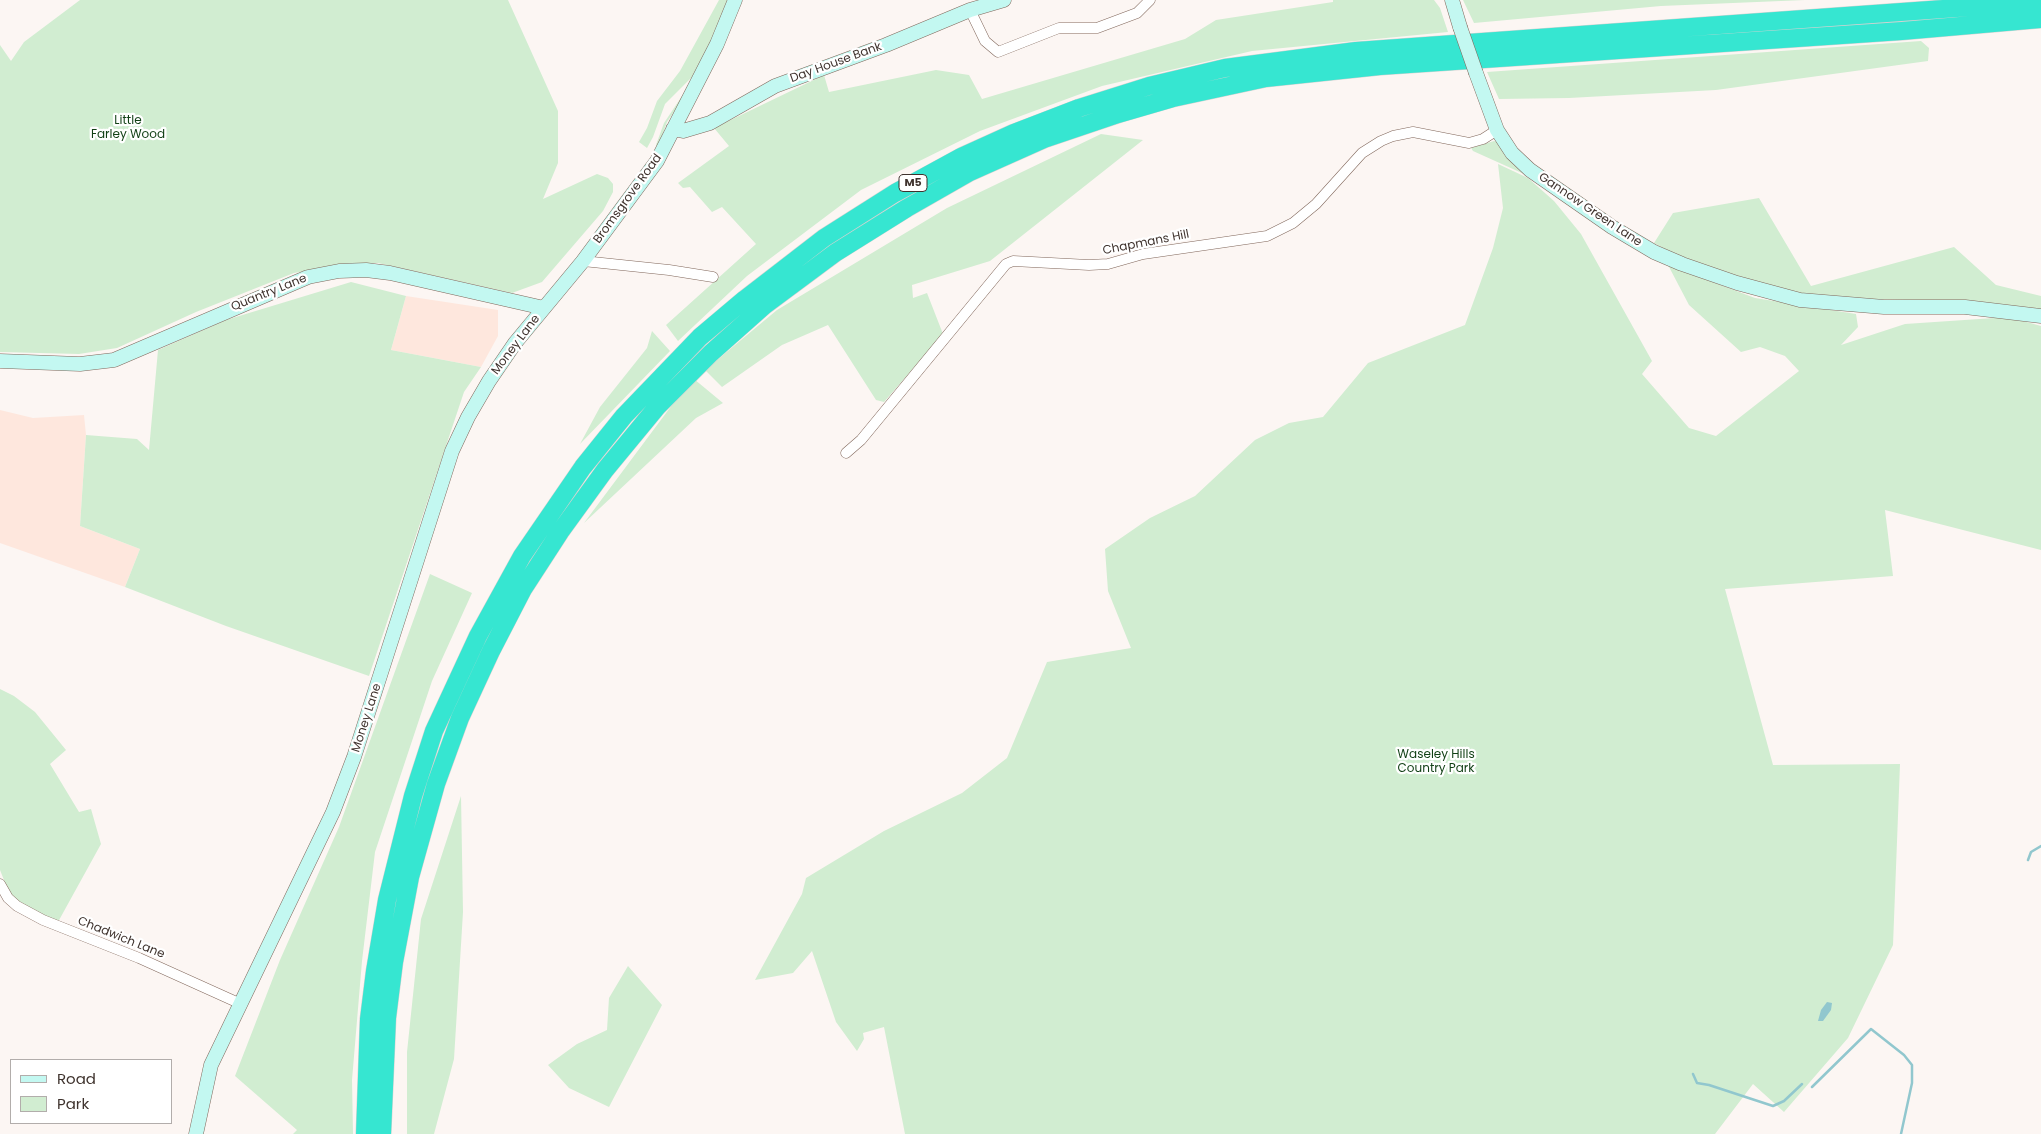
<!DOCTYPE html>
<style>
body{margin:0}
#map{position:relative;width:2041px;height:1134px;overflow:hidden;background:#fcf6f3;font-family:Poppins,sans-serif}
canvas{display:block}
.legend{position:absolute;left:10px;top:1059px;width:162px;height:65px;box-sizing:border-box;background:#fff;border:1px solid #b2adab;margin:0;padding:6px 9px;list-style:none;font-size:15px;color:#3f332e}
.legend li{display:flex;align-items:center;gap:10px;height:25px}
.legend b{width:25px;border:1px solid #b2adab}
</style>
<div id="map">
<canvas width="2041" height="1134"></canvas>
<ul class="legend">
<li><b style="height:6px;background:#c3f8f1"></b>Road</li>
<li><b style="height:14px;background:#d1edd1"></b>Park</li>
</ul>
</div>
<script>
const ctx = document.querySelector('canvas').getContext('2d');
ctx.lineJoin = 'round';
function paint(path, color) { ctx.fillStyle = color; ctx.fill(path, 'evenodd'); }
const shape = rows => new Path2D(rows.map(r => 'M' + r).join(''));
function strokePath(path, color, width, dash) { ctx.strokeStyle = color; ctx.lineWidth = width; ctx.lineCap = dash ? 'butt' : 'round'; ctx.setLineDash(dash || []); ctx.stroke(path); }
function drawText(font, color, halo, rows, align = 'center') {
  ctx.font = font + ' Poppins,sans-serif'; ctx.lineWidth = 4.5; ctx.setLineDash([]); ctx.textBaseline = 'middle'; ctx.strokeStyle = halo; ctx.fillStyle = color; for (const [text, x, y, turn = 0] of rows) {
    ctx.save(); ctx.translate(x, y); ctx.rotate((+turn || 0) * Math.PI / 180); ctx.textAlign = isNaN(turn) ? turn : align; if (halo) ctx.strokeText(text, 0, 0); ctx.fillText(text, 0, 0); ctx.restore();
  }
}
paint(shape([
 [406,296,498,310,498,336,481,367,391,350],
 [0,410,33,418,84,415,86,435,80,526,140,549,125,587,0,543]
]), '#fee7dd');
paint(shape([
 [80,0,508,0,558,111,558,163,543,199,597,174,608,178,613,184,613,192,603,211,542,282,512,293,378,263,352,263,294,273,196,312,117,348,79,354,0,352,0,45,11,61,24,42],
 [719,0,730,0,698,71,665,104,653,137,647,148,639,142,647,128,657,101,680,71],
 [1333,0,1434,0,1440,8,1448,32,1252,51,1102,86,980,131,861,190,747,276,678,341,666,325,756,244,722,207,712,212,690,187,683,188,678,183,729,146,714,128,824,75,829,92,936,70,969,75,982,99,1185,39,1216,20,1333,2],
 [1463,0,1805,0,1661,6,1474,23],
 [1921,41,1929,48,1928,61,1716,90,1569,98,1499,99,1487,72],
 [684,93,686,94,667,122,658,147,656,145,664,123],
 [1101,134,1143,140,990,261,912,285,913,298,927,293,943,334,884,402,876,400,828,325,782,345,722,387,705,370,777,310,947,208],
 [1494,141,1500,143,1524,174,1473,151,1471,148],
 [1498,164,1528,178,1554,201,1581,234,1652,361,1642,374,1689,428,1716,436,1799,371,1785,356,1760,347,1741,352,1689,305,1668,265,1755,298,1856,314,1858,327,1841,345,1905,324,2009,317,2041,326,2041,550,1885,510,1893,576,1725,589,1773,765,1900,764,1893,945,1848,1038,1784,1112,1753,1084,1715,1134,905,1134,884,1027,863,1033,864,1039,857,1051,836,1022,812,951,793,973,755,980,802,894,806,878,884,831,962,793,1007,758,1047,662,1131,648,1108,591,1105,549,1150,518,1195,496,1255,440,1289,423,1323,417,1368,363,1465,325,1493,248,1503,208],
 [1759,198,1811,286,1954,247,1996,285,2041,296,2041,311,1955,301,1808,298,1688,262,1654,243,1673,213],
 [351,282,406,296,391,350,481,367,464,392,369,676,226,626,125,587,140,549,80,526,86,435,137,439,149,450,158,350,226,320],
 [652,331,670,351,580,444,600,407,647,348],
 [694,379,723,403,696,418,584,523,672,405],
 [430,574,472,593,432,681,375,852,362,961,352,1080,353,1134,293,1134,297,1130,235,1076,280,960,339,827],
 [0,689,14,696,35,712,66,750,50,764,79,812,91,809,101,844,58,922,38,915,10,895,0,870],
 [461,796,463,912,454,1059,434,1134,407,1134,407,1052,421,919],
 [628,966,662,1005,609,1107,569,1088,548,1065,577,1044,607,1030,609,998]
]), '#d1edd1');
paint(shape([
 [1827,1002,1832,1003,1831,1010,1823,1021,1818,1021,1821,1010]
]), '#91c7ce');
strokePath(shape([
 [2028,860,2031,852,2041,846],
 [1693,1074,1697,1083,1709,1085,1773,1106,1784,1101,1802,1084],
 [1812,1087,1871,1029,1904,1055,1912,1065,1912,1083,1901,1134]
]), '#91c7ce', 2.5);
const street = shape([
 [970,10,985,41,998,52,1059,28,1097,28,1137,13,1150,0],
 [583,261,669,270,713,277],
 [846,453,861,440,1006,264,1013,261,1089,265,1108,264,1143,254,1267,236,1293,223,1316,204,1362,153,1381,141,1393,136,1413,132,1469,143,1483,139,1497,130],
 [0,884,8,898,17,906,43,920,139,958,241,1004]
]);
const secondary = shape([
 [1452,0,1460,27],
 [1476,73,1497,130,1512,153,1530,170,1612,227,1654,252,1682,264,1737,283,1800,300,1884,307,1965,307,2041,316],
 [673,129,683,131,710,123,775,86,886,45,970,10,1004,0],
 [0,361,80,364,114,360,308,277,339,271,366,270,390,273,544,308],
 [196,1134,211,1065,333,812,354,757,452,451,468,417,489,381,515,343,583,261,657,161,717,44,735,0]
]);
const highway = shape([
 [365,1134,369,1019,375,971,387,900,413,796,434,731,478,636,522,556,583,467,624,416,700,337,745,299,824,238,895,193,961,157,1014,133,1079,108,1149,86,1225,68,1356,51,2041,2],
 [382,1134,387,1018,394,962,410,877,436,784,460,718,491,651,523,589,560,532,605,470,657,407,711,353,765,305,835,253,907,208,970,172,1044,139,1118,114,1173,98,1266,78,1380,66,1902,31,2041,19]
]);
strokePath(street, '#81675b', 11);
strokePath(secondary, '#81675b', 15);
strokePath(highway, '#d5d2d1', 19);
strokePath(street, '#fff', 10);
strokePath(secondary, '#c3f8f1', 14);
strokePath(highway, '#36e6d1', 18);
const secondaryBridge = shape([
 [1460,27,1476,73]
]);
strokePath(secondaryBridge, '#81675b', 15, []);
strokePath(secondaryBridge, '#c3f8f1', 14);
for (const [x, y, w] of [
 [913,183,28]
]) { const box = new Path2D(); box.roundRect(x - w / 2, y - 8.5, w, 17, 4); ctx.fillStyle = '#fff'; ctx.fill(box); strokePath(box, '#3f332e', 1); }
drawText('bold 11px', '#3f332e', null, [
 ["M5",913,183]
]);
drawText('12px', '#3f332e', '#fff', [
 ["Day House Bank",836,63,-20],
 ["Bromsgrove Road",628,199,-54],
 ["Gannow Green Lane",1590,210,34],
 ["Chapmans Hill",1146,243,-11],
 ["Quantry Lane",269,293,-22],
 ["Money Lane",516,345,-53],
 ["Money Lane",367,718,-72],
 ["Chadwich Lane",121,938,22]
]);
drawText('12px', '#103f14', '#fff', [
 ["Little",128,121],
 ["Farley Wood",128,135],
 ["Waseley Hills",1436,755],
 ["Country Park",1436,769]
]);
</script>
